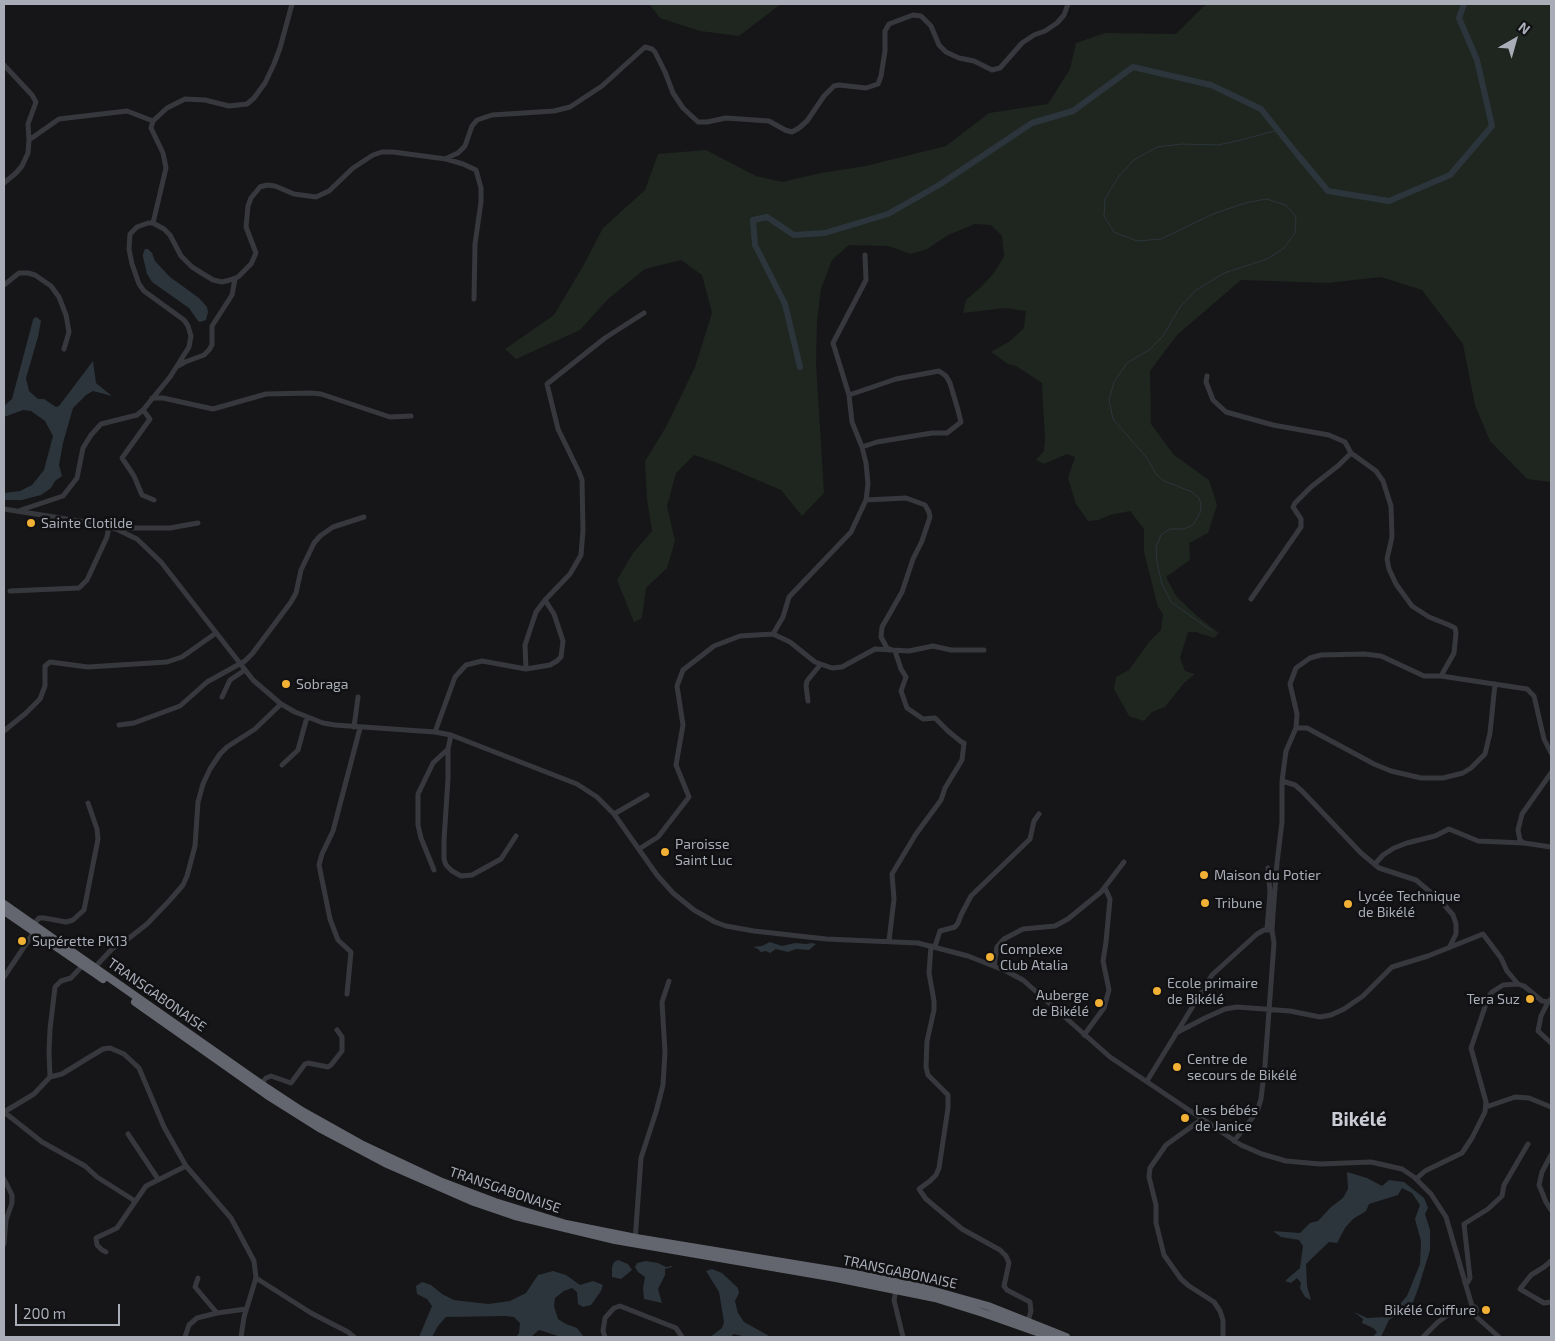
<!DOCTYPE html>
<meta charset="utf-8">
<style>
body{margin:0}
#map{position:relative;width:1555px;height:1341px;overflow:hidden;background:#161618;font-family:"Exo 2",sans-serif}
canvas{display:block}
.frame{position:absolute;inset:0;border:5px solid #a8adb8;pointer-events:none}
.north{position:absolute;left:1490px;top:15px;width:50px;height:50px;-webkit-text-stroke:4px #111113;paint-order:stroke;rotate:38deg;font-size:14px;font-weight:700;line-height:20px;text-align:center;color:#a8adb8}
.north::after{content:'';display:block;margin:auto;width:18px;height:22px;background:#a8adb8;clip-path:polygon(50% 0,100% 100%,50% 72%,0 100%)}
.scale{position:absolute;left:15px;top:1304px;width:105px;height:22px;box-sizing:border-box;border:2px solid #a8adb8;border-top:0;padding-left:6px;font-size:15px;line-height:18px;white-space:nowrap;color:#a8adb8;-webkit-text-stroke:4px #111113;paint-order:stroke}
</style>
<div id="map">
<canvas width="1555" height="1341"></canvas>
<div class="frame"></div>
<div class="north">N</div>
<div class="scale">200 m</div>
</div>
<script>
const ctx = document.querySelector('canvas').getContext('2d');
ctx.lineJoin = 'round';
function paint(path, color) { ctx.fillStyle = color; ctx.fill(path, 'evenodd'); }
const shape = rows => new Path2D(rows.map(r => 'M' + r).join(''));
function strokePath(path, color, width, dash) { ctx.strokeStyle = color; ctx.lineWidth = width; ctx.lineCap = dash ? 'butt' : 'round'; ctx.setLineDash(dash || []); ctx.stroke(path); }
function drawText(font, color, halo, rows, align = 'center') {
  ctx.font = font + ' "Exo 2",sans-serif'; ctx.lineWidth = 5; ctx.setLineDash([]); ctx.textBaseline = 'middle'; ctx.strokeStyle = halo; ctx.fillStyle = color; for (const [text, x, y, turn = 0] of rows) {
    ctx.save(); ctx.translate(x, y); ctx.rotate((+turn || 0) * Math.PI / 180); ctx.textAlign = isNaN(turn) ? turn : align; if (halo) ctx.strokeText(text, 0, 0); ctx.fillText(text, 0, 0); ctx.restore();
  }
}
paint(shape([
 [649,4,781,4,739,36,700,31,660,18],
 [1209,4,1551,4,1551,482,1527,479,1490,441,1475,405,1463,344,1422,290,1381,277,1328,283,1241,280,1177,335,1150,371,1151,424,1174,455,1209,480,1217,505,1208,533,1189,543,1190,560,1166,577,1176,596,1197,616,1219,633,1214,638,1196,632,1188,632,1180,658,1185,671,1195,674,1184,683,1165,707,1152,712,1144,721,1129,716,1114,689,1116,677,1129,670,1149,642,1161,630,1163,614,1158,607,1144,552,1144,529,1130,511,1110,515,1098,520,1088,521,1076,504,1068,478,1075,457,1067,454,1044,464,1036,460,1044,451,1045,440,1042,383,1016,366,1008,364,991,352,1010,341,1024,328,1026,311,1005,308,963,313,966,300,981,287,994,273,1004,256,1002,236,991,225,975,224,948,235,927,249,911,254,888,246,849,245,832,260,821,289,817,321,816,364,824,493,802,516,781,490,720,464,694,455,676,473,667,506,675,541,667,568,646,588,642,618,634,622,617,580,633,553,652,531,647,499,645,461,666,427,695,367,712,313,702,275,681,260,645,269,608,299,580,330,516,359,505,349,554,315,583,266,603,228,645,190,658,154,706,150,756,176,782,182,821,173,866,166,946,146,989,113,1048,104,1070,69,1076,43,1105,33,1176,34,1204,6]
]), '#1e261f');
paint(shape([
 [145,249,148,249,152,253,155,261,170,277,199,298,207,307,208,312,206,320,200,322,198,321,189,308,152,282,147,274,143,257,143,254],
 [37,317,41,321,38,337,26,378,29,391,38,399,44,399,56,407,59,406,93,361,96,383,112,396,93,391,86,395,73,408,63,443,59,465,62,476,55,481,51,488,41,495,22,500,4,500,4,493,20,491,32,485,44,470,53,436,45,421,31,411,23,410,4,417,4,406,12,399,33,320,34,318],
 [770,942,782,946,795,943,806,944,812,943,816,944,809,950,796,949,788,952,776,949,770,953,766,951,761,952,758,949,753,947,762,946],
 [1347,1172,1367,1178,1382,1186,1389,1180,1404,1182,1424,1198,1428,1208,1425,1214,1430,1230,1430,1250,1419,1286,1412,1305,1389,1320,1381,1337,1373,1337,1377,1332,1373,1328,1362,1323,1363,1319,1354,1312,1367,1318,1385,1317,1392,1313,1407,1296,1420,1264,1421,1241,1415,1219,1420,1205,1412,1193,1402,1188,1398,1195,1369,1204,1366,1211,1353,1219,1345,1228,1337,1243,1329,1242,1306,1264,1307,1286,1311,1300,1305,1297,1300,1288,1301,1283,1297,1278,1291,1283,1285,1281,1300,1268,1303,1246,1299,1240,1281,1237,1273,1231,1300,1233,1310,1223,1318,1221,1331,1207,1343,1198,1348,1189],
 [618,1260,628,1264,632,1270,621,1279,612,1277,612,1267,614,1262],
 [646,1261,658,1263,666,1267,672,1266,672,1267,665,1269,665,1275,658,1289,662,1303,644,1299,643,1288,645,1277,638,1272,635,1267,637,1263],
 [712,1269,722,1273,738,1288,739,1293,735,1301,738,1313,744,1322,771,1337,746,1337,734,1334,730,1337,710,1337,722,1328,724,1322,719,1292,706,1271],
 [553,1271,566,1275,580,1285,593,1281,603,1285,601,1291,591,1305,583,1307,578,1304,577,1292,572,1288,564,1291,555,1298,554,1306,558,1319,566,1324,577,1328,584,1337,561,1337,539,1330,531,1337,516,1337,519,1333,520,1323,514,1317,505,1316,446,1317,438,1326,432,1337,419,1337,432,1306,427,1299,417,1294,416,1286,422,1282,431,1285,442,1294,454,1300,488,1304,510,1301,526,1293,538,1275]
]), '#2c353c');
strokePath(shape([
 [1212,631,1171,602,1162,584,1157,562,1156,547,1161,535,1170,529,1184,529,1193,525,1200,513,1201,504,1199,498,1192,492,1164,481,1156,474,1147,458,1113,419,1109,400,1114,382,1127,363,1149,350,1163,336,1180,307,1196,290,1224,273,1267,259,1284,248,1295,233,1296,217,1286,205,1266,199,1245,203,1213,214,1161,239,1137,241,1114,232,1104,216,1105,199,1119,176,1134,160,1157,147,1182,144,1218,145,1241,140,1278,130]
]), '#2c353c', 1);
strokePath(shape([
 [800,367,785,304,755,245,753,220,767,217,794,235,825,233,888,214,939,185,1032,123,1073,111,1133,67,1211,85,1261,109,1297,154,1328,191,1389,201,1450,175,1492,126,1477,60,1459,18,1464,4]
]), '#2c353c', 6);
strokePath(shape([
 [4,65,32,95,36,102,28,124,29,140,28,153,22,166,16,173,4,183],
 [29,140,59,119,127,111,153,121],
 [447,158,458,153,465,146,472,126,477,120,492,115,554,111,570,107,602,86,645,47,652,49,655,52,665,72,673,93,683,108,698,122,707,122,726,118,769,121,785,130,792,132,799,128,807,121,824,96,834,86,839,85,866,88,878,84,881,76,885,51,885,31,889,24,913,15,921,16,931,26,939,45,946,52,959,58,974,61,992,70,1000,68,1022,43,1034,35,1045,31,1057,23,1064,15,1068,4],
 [153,223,166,168,163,153,151,128,153,121,167,108,185,99,205,100,229,106,247,104,254,98,265,83,274,64,280,48,292,4],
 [4,285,19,273,28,273,35,275,51,286,59,297,66,315,69,332,64,349],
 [178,366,185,362,204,355,209,350,212,345,212,326,232,295,235,279],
 [1207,376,1206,382,1213,400,1226,412,1273,425,1329,435,1345,442,1351,453,1376,471,1383,481,1391,506,1392,537,1387,559,1389,569,1396,584,1412,606,1429,617,1449,625,1455,628,1456,633,1454,653,1441,676],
 [849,395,896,379,939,371,946,376,950,383,958,410,961,422,947,433,932,433,877,442,862,447],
 [152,398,163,398,213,409,266,394,311,393,321,394,390,417,411,416],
 [143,410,150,419,122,458,134,476,142,495,154,500],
 [866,500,906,498,925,505,929,512,930,517,922,541,913,559,902,592,882,627,881,637,887,648,895,651,901,669,906,677,901,691,907,708,923,719,935,718,948,731,964,744],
 [4,509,98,524,116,529,137,539,161,562,253,680,281,704,295,712,323,723,335,725,435,732,451,735,577,784,597,797,614,814,657,875,673,893,694,910,715,922,726,926,754,931,826,939,918,943,968,956,1006,971,1023,980,1110,1057,1241,1145,1262,1154,1286,1161,1320,1164,1371,1162,1402,1169,1414,1177,1431,1194,1446,1217,1472,1306],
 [21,510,63,496,77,478,83,448,91,435,101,424,137,415,143,410,170,377,189,347,191,336,188,326,184,320,144,291,139,284,132,264,129,249,130,234,137,227,148,223,153,223,164,229,170,235,181,256,192,267,213,280,222,282,230,280,238,277,251,264,256,253,246,227,248,206,251,198,260,187,267,185,275,186,294,194,316,197,329,191,353,168,373,155,382,152,393,152,446,159,463,164,476,170,481,188,481,202,475,244,474,299],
 [122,531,125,528,170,528,198,523],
 [10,591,79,588,87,580,107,537,109,527],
 [1251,599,1301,527,1301,519,1293,507,1295,503,1311,487,1339,465,1351,453],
 [773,634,783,617,789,597,851,532,866,500,868,484,866,463,862,447,852,422,849,395,833,343,866,280,865,255],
 [526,669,525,645,536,612,545,600],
 [222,697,230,680,245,670],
 [808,701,806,686,807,681,820,665],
 [119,725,134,723,180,706,207,682,245,661,252,654,291,602,296,593,301,570,314,543,320,536,333,527,364,517],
 [354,727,358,697],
 [1296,728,1307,728,1374,764,1391,771,1421,778,1443,778,1463,773,1471,768,1485,754,1490,733,1495,684],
 [4,731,26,713,40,699,45,686,45,666,50,662,88,667,167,662,182,657,216,633],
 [435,732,455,677,466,665,482,661,526,669,550,665,557,661,561,657,563,641,554,614,545,600,570,574,581,555,583,530,582,480,579,472,558,429,547,384,605,338,644,313],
 [451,735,448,749,448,779,444,840,444,859,446,865,452,871,461,876,472,875,501,859,516,836],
 [282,765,298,750,307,717],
 [1551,773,1522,814,1518,830,1520,840,1524,843,1551,847],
 [1282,781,1295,785,1302,791,1361,853,1379,868,1416,880,1441,901,1453,915,1456,924,1456,934,1449,948],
 [614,814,647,795],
 [639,849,658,837,689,797,676,765,683,725,677,686,683,670,714,646,740,636,773,634,790,642,815,662,832,668,842,667,875,649,909,651,933,646,951,650,984,650],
 [1375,864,1383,855,1394,848,1407,843,1435,836,1449,829,1478,841,1524,843],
 [434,870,421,838,418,825,418,794,433,763,448,749],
 [33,925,39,918,44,918,66,922,73,920,84,910,98,839,97,829,88,803],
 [1267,929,1270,893,1268,868],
 [889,941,894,899,892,874,916,834,941,800,945,788,962,760,964,743],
 [931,946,929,973,934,1001,934,1010,927,1041,926,1067,928,1075,948,1095,948,1108,939,1168,936,1175,930,1181,919,1189,926,1199,962,1229,1000,1250,1006,1256,1009,1263,1004,1286,1007,1290,1030,1302,1031,1311,1028,1321],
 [935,946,940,931,955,927,958,923,961,915,971,896,1030,839,1034,821,1039,814],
 [994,966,997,947,1004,939,1023,929,1055,926,1068,919,1101,892,1124,862],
 [95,967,112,949,128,939,147,924,170,900,183,885,187,876,195,846,198,802,203,784,210,769,220,754,227,747,255,729,281,704],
 [4,977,34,932],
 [347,994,351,952,338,940,330,919,319,865,322,854,333,831,360,728],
 [1548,1002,1541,1016,1538,1031,1551,1043],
 [1176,1033,1205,1018,1225,1009,1237,1007,1290,1011,1320,1017,1331,1015,1344,1009,1363,996,1392,967,1428,956,1483,934,1501,958,1507,971,1518,984],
 [1084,1035,1104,1008,1109,990,1103,961,1106,942,1110,899,1105,888],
 [50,1077,62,1074,88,1058,103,1049,110,1048,124,1054,139,1068,164,1127,186,1166,231,1218,254,1261,256,1278,244,1317,241,1337],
 [1147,1081,1212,975,1257,934,1264,930,1272,930],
 [261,1084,266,1078,271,1076,291,1083,305,1064,308,1063,328,1067,331,1065,342,1051,342,1037,337,1030],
 [1486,1107,1515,1097,1529,1098,1551,1107],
 [4,1112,34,1094,50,1077,49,1052,50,1029,55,987,61,981,71,978,82,966],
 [4,1112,42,1142,85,1166,97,1177,135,1201],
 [1202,1119,1166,1145,1150,1168,1149,1177,1156,1205,1156,1223,1164,1255,1181,1279,1189,1286,1214,1302,1220,1311,1223,1320,1223,1337],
 [128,1134,158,1179],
 [1234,1141,1257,1112,1261,1099,1265,1065,1274,943,1272,930,1273,914,1277,863,1282,822,1282,781,1286,751,1296,728,1297,714,1290,684,1296,668,1310,658,1321,655,1364,654,1381,656,1424,676,1441,676,1527,689,1534,696,1544,739,1551,753],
 [1551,1155,1542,1172,1539,1185,1546,1202,1551,1210],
 [4,1179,12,1195,12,1203,6,1220,4,1244],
 [1416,1179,1425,1171,1462,1153,1472,1138,1485,1112,1486,1102,1471,1048,1488,998,1492,992,1503,985,1518,984,1524,986,1542,1001,1548,1002,1551,999],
 [635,1241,641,1158,656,1112,663,1085,665,1052,662,1002,669,981],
 [106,1252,102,1250,97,1245,96,1238,117,1228,146,1186,186,1166],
 [1551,1261,1544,1267,1531,1275,1520,1289,1544,1303,1551,1302],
 [198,1278,195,1287,217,1313],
 [256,1278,311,1313,348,1332,354,1337],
 [1465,1283,1468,1282,1470,1278,1464,1224,1488,1209,1502,1196,1504,1185,1528,1144],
 [896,1290,894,1300,903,1337],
 '1469.5 1310a3.5 3.5 0 1 1 7 0a3.5 3.5 0 1 1-7 0Z',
 [1472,1313,1499,1337],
 [185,1337,189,1325,197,1318,217,1313,246,1309],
 [605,1337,603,1331,605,1318,614,1308,620,1306,676,1328,682,1337],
 [1423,1337,1438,1322,1448,1315,1469,1311]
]), '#37383d', 5);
strokePath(shape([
 [4,904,261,1084,302,1111,361,1144,442,1182,495,1202,566,1224,636,1238,855,1274,924,1288,988,1306,1066,1337],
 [4,911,103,979],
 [135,1002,267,1095,321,1129,385,1163,474,1202,515,1216,615,1240,836,1278,935,1298,983,1313,1051,1337]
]), '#63666e', 8);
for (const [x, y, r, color] of [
 [31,523,5,"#f2b134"],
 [286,684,5,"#f2b134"],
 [665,852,5,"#f2b134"],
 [1204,875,5,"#f2b134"],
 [1205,903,5,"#f2b134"],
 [1348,904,5,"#f2b134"],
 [22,941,5,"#f2b134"],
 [990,957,5,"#f2b134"],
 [1157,991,5,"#f2b134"],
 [1530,999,5,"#f2b134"],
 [1099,1003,5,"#f2b134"],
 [1177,1067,5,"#f2b134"],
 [1185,1118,5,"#f2b134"],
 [1486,1310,5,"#f2b134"]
]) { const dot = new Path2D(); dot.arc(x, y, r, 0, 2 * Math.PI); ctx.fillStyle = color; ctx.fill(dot); strokePath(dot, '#111113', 2); }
drawText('14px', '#a8adb8', '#111113', [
 ["Sainte Clotilde",41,523],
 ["Sobraga",296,684],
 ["Paroisse",675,844],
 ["Saint Luc",675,860],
 ["Maison du Potier",1214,875],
 ["Lycée Technique",1358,896],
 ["de Bikélé",1358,912],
 ["Tribune",1215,903],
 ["Supérette PK13",32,941],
 ["Complexe",1000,949],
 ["Club Atalia",1000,965],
 ["Ecole primaire",1167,983],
 ["de Bikélé",1167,999],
 ["Auberge",1089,995,"right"],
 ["de Bikélé",1089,1011,"right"],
 ["Tera Suz",1520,999,"right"],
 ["Centre de",1187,1059],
 ["secours de Bikélé",1187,1075],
 ["Les bébés",1195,1110],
 ["de Janice",1195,1126],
 ["Bikélé Coiffure",1476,1310,"right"]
], 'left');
drawText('14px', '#a8adb8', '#111113', [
 ["TRANSGABONAISE",157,995,35],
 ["TRANSGABONAISE",505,1190,19],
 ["TRANSGABONAISE",900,1272,12]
]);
drawText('bold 19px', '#c9ccd4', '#111113', [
 ["Bikélé",1359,1120]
]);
</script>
